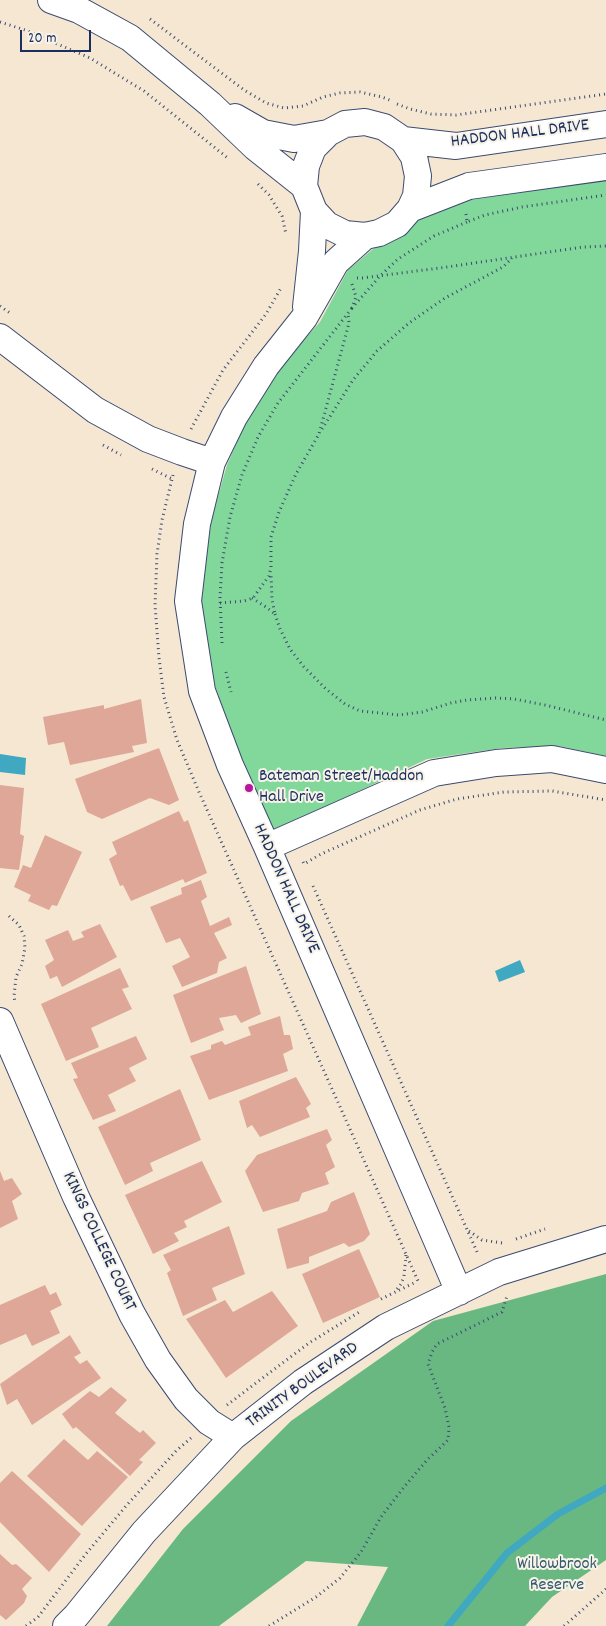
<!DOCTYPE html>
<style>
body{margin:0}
#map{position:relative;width:606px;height:1626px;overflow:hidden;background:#f5e7d2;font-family:Dekko,sans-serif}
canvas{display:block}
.scale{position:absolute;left:20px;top:30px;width:71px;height:22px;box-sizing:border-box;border:2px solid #1b2f5e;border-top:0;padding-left:6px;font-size:15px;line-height:18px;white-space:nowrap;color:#1b2f5e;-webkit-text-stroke:4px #f7f3e8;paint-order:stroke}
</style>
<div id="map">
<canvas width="606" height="1626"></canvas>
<div class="scale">20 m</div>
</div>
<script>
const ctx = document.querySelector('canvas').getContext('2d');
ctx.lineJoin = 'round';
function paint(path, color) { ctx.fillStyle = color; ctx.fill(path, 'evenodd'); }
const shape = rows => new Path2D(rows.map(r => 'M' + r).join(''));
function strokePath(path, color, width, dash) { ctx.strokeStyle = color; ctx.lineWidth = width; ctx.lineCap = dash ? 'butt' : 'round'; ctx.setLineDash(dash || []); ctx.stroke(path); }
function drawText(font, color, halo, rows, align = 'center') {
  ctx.font = font + ' Dekko,sans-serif'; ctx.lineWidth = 4; ctx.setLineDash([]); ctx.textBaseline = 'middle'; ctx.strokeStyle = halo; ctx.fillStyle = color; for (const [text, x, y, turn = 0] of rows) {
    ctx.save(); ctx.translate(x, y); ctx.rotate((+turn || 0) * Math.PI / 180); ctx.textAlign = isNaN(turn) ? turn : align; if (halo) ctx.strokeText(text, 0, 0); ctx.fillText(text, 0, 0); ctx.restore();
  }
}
paint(shape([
 [606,174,606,756,559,746,502,748,427,759,274,831,239,752,215,686,200,600,212,517,227,465,249,414,281,366,320,322,348,270,373,249,419,219,475,192]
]), '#82d79a');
paint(shape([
 [606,1274,606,1560,552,1597,525,1626,357,1626,388,1567,306,1561,219,1626,107,1626,183,1529,291,1421,433,1321]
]), '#69b882');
paint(shape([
 [0,754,26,758,25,775,0,772],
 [520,960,525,972,499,982,495,971]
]), '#40a8c0');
strokePath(shape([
 [448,1626,507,1553,558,1514,606,1488]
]), '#40a8c0', 7);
paint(shape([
 [141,699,147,743,132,746,134,752,70,765,64,742,48,745,43,717,104,705,104,709],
 [159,748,179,800,169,805,150,798,102,819,87,812,75,779],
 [0,785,24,788,20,834,24,836,19,870,0,868],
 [179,811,184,822,188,820,207,873,185,883,183,879,131,901,123,885,120,886,109,859,117,854,112,842],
 [45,835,82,852,57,906,52,905,49,910,28,901,31,895,14,887,23,865,31,868],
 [201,880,207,897,201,901,210,926,229,917,232,925,214,933,227,958,219,962,217,973,182,987,172,966,190,957,180,938,166,943,150,907,182,894,181,888],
 [100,924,117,957,62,987,57,976,50,979,45,966,54,960,45,940,68,930,73,941,84,937,81,932],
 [246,966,261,1014,241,1023,236,1015,219,1018,224,1030,191,1043,173,995],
 [120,968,129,987,122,989,132,1009,91,1028,99,1047,66,1061,41,1004],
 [280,1016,284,1035,290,1035,293,1049,283,1054,288,1071,209,1100,190,1056,211,1049,211,1045,222,1041,225,1045,251,1035,248,1027],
 [136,1036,147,1059,129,1068,136,1081,108,1095,116,1111,93,1120,73,1079,78,1078,71,1063],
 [296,1077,311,1104,306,1108,310,1117,260,1137,252,1125,247,1128,239,1101],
 [180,1089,201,1140,150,1163,153,1171,125,1185,98,1127],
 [327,1129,332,1140,326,1145,335,1167,325,1173,329,1184,302,1193,299,1201,263,1212,245,1171,257,1155],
 [202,1161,222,1202,184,1221,187,1227,174,1233,179,1241,153,1254,125,1195],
 [0,1171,4,1181,12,1178,22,1194,12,1201,18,1219,0,1228],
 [354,1192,370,1234,364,1241,349,1247,344,1243,309,1257,309,1263,287,1269,277,1229,327,1211,331,1202],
 [229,1226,245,1274,212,1288,217,1300,183,1316,167,1273,171,1270,163,1255],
 [359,1249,380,1297,323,1323,302,1274],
 [45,1285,50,1295,56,1292,62,1305,50,1311,60,1333,32,1346,26,1334,0,1345,0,1305],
 [272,1291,298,1326,226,1378,186,1319,225,1300,233,1312],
 [70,1335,81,1353,74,1357,80,1364,87,1360,101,1378,32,1425,17,1399,7,1405,0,1384],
 [111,1387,127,1400,115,1413,140,1433,143,1430,156,1443,139,1460,143,1462,130,1476,76,1427,73,1429,62,1414,90,1391,99,1397],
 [64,1439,88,1460,97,1451,128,1477,82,1526,27,1476],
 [12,1471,81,1534,49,1572,0,1522,0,1483],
 [0,1554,12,1565,16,1564,32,1578,22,1589,27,1596,24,1603,6,1620,0,1615]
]), '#dea798');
const minor = shape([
 [51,0,79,10,130,38,210,104,255,147,304,186],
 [235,117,263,133,294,139,328,133],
 [403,140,456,146,606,124],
 [410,209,416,196,418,176,414,157,403,140,384,127,365,122,345,124,328,133,313,148,306,166,304,186,314,211,327,225,345,234,365,236,379,233,397,224,410,209,469,186,606,167],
 [365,236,336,262,304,318,266,366,234,417,212,462,197,524,188,601,202,691,230,765,267,847,459,1292],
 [306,307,312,251,314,211],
 [0,337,95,410,148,439,182,452,212,462],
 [267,847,434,773,496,763,552,759,606,770],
 [0,1021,76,1197,132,1314,158,1360,186,1399,209,1422,233,1437],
 [66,1626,76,1616,144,1532,233,1437,303,1382,386,1327,499,1272,606,1239]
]);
strokePath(minor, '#3c4b6f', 28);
strokePath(shape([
 [150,19,244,90,266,103,284,108,303,106,323,97,340,93,360,92,382,97,392,101],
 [0,22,25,30,90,58,144,91,229,159],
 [397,104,410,109,431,114,456,115,606,94],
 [258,184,269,195,282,216,286,234],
 [466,214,467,222,485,215,522,207,606,195],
 [357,278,363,278,447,267,583,247,606,246],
 [352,284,356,297,352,308,380,276,398,259,434,236,467,222],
 [0,306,10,313],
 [191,429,223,370,266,314,281,288],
 [322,429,353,380,377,351,409,323,445,298,503,267,512,258],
 [103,445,121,455],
 [152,469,172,479],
 [173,475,162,520,157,554,155,605,159,658,164,697,177,740,199,792,418,1281],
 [252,598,266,607,275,614,272,600,271,574],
 [220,603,244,601,253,598,269,576,271,567,271,537,279,512,296,474,319,434,349,323,348,314],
 [275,614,280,629,290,649,304,667,326,689,345,704,360,711,399,715,422,712,451,703,467,700,496,698,514,699,545,705,606,720],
 [222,643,220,597,222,563,230,517,242,475,258,437,278,403,352,308],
 [226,672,231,692],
 [303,862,304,864,321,854,420,810,457,799,504,792,552,791,606,800],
 [313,886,478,1254],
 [9,916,19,925,24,936,25,948,22,964,16,977,14,996,15,1002],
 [469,1231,482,1240,502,1243],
 [516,1239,545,1229],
 [397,1289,401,1284,404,1276,406,1255],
 [381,1299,416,1282],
 [227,1405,309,1343,361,1311],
 [26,1626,38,1617,85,1555,126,1506,176,1451,191,1438],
 [269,1626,316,1597,340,1578,361,1552,381,1517,404,1487,427,1460,448,1440,449,1427,445,1408,428,1364,432,1352,437,1344,502,1312,507,1296],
 [564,1626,606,1589]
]), '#3c4b6f', 3, [1, 4]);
strokePath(minor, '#fff', 26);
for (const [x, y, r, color] of [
 [249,788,5,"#b5179e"]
]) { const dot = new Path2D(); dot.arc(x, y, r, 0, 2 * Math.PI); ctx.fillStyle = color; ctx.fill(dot); strokePath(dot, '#f7f3e8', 2); }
drawText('18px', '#1b2f5e', '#f7f3e8', [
 ["HADDON HALL DRIVE",520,135,-7],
 ["HADDON HALL DRIVE",285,889,66],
 ["KINGS COLLEGE COURT",98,1242,65],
 ["TRINITY BOULEVARD",303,1386,-36]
]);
drawText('18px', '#1b2f5e', '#f7f3e8', [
 ["Bateman Street/Haddon",259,778],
 ["Hall Drive",259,799]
], 'left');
drawText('18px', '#35596d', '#f7f3e8', [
 ["Willowbrook",557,1566],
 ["Reserve",557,1587]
]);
</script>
